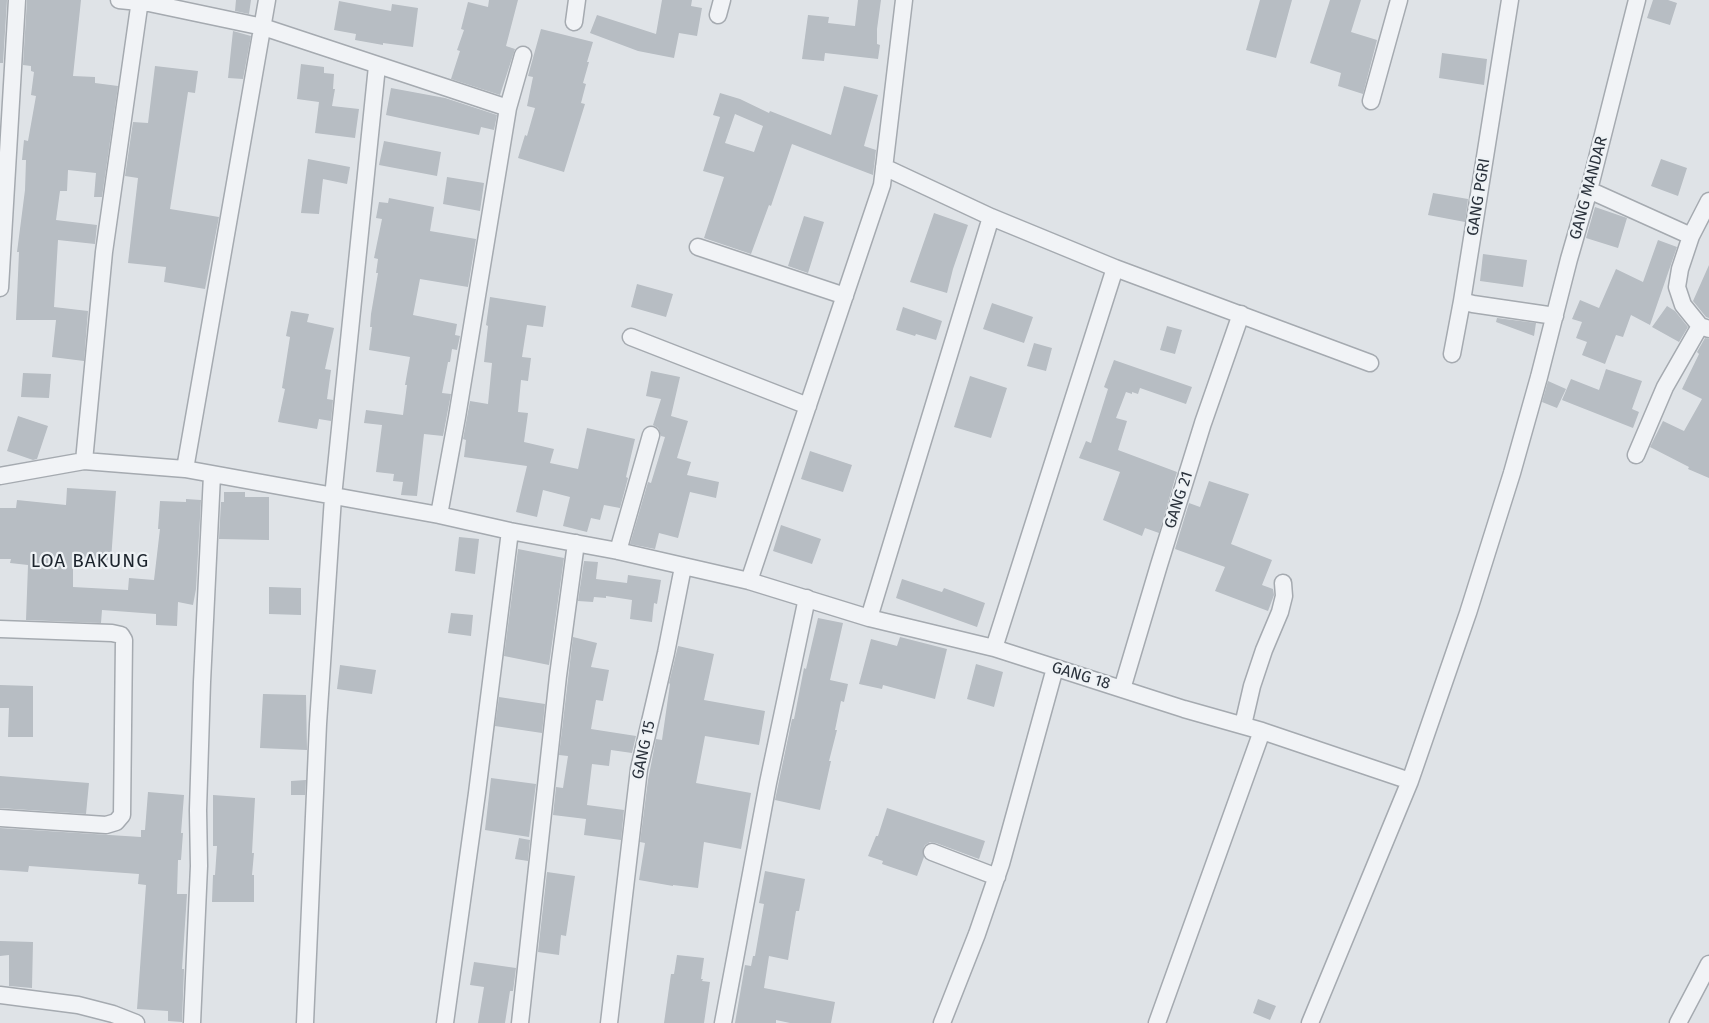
<!DOCTYPE html>
<style>
body{margin:0}
canvas{display:block;background:#dfe3e7}
</style>
<canvas width="1709" height="1023"></canvas>
<script>
const ctx = document.querySelector('canvas').getContext('2d');
ctx.lineJoin = 'round';
function paint(path, color) { ctx.fillStyle = color; ctx.fill(path, 'evenodd'); }
const shape = rows => new Path2D(rows.map(r => 'M' + r).join(''));
function strokePath(path, color, width, dash) { ctx.strokeStyle = color; ctx.lineWidth = width; ctx.lineCap = dash ? 'butt' : 'round'; ctx.setLineDash(dash || []); ctx.stroke(path); }
function drawText(font, color, halo, rows, align = 'center') {
  ctx.font = font + ' "Fira Sans",sans-serif'; ctx.lineWidth = 4.5; ctx.setLineDash([]); ctx.textBaseline = 'middle'; ctx.strokeStyle = halo; ctx.fillStyle = color; for (const [text, x, y, turn = 0] of rows) {
    ctx.save(); ctx.translate(x, y); ctx.rotate((+turn || 0) * Math.PI / 180); ctx.textAlign = isNaN(turn) ? turn : align; if (halo) ctx.strokeText(text, 0, 0); ctx.fillText(text, 0, 0); ctx.restore();
  }
}
paint(shape([
 [0,0,7,0,3,63,0,63],
 [27,0,81,0,73,76,95,77,95,83,118,86,102,197,94,197,96,173,68,170,67,191,60,191,56,220,97,225,95,244,58,240,54,307,88,311,84,361,52,357,56,320,16,320,19,252,17,252,25,190,26,160,22,160,24,140,28,141,36,96,31,95,34,72,31,71,31,66,23,65],
 [236,0,251,0,249,14,235,11],
 [489,0,518,0,506,46,515,49,500,95,451,79,460,51,457,50,464,30,461,29,468,2,488,7],
 [662,0,692,0,691,6,702,8,697,36,679,33,674,58,638,51,590,33,597,15,656,34],
 [858,0,881,0,877,29,877,44,880,45,878,59,825,53,824,61,802,59,808,15,829,17,828,23,855,26],
 [1260,0,1292,0,1276,58,1246,50],
 [1330,0,1361,0,1351,32,1377,40,1363,94,1338,86,1341,73,1310,63],
 [1653,0,1668,0,1677,3,1670,25,1647,18],
 [339,1,391,11,392,4,418,8,413,47,383,43,383,45,355,40,356,34,334,30],
 [541,29,593,42,587,62,589,62,583,83,586,84,581,103,585,104,564,172,518,158,525,135,527,136,535,108,527,106,533,77,528,76],
 [233,31,251,36,243,79,228,78],
 [1442,53,1487,59,1484,85,1439,78],
 [301,64,324,67,324,73,334,74,333,89,335,89,332,106,359,109,355,138,315,133,319,102,297,99],
 [155,66,198,71,195,93,188,92,170,209,219,217,205,289,164,282,166,267,128,263,138,178,125,176,133,122,148,123],
 [844,86,878,95,864,146,876,150,873,175,792,144,771,206,769,205,751,254,704,238,724,177,703,171,720,117,713,115,720,93,740,99,769,113,770,111,831,135],
 [735,114,763,126,754,152,725,143],
 [391,88,445,98,494,114,497,115,494,130,481,127,479,135,386,115],
 [384,141,441,152,437,176,379,165],
 [308,159,350,167,347,184,323,179,319,214,301,213],
 [1661,159,1687,168,1678,196,1651,186],
 [447,177,484,183,480,211,443,204],
 [1433,193,1468,199,1465,222,1428,215],
 [389,198,434,207,430,231,476,239,468,287,420,279,413,315,457,324,455,335,460,336,457,350,452,349,450,362,448,362,442,393,451,394,443,436,424,434,417,496,401,495,403,482,393,481,394,474,376,472,382,425,364,423,366,410,403,415,407,385,405,385,410,357,369,350,372,327,370,327,371,314,378,273,376,273,378,259,374,258,382,219,376,218,379,202,388,203],
 [1595,207,1627,218,1618,248,1586,238],
 [934,213,968,225,953,269,947,293,910,282],
 [804,216,824,222,808,273,788,266],
 [1658,240,1677,247,1650,325,1631,315,1623,337,1616,335,1605,364,1582,355,1587,342,1576,338,1582,322,1572,319,1580,300,1599,308,1616,269,1643,282],
 [1483,254,1527,260,1523,287,1480,281],
 [1709,265,1709,318,1706,317,1693,301],
 [637,284,673,294,666,317,631,307],
 [490,297,546,306,543,327,527,325,522,357,531,358,528,381,521,380,518,412,528,413,524,442,554,449,550,463,578,469,587,428,635,439,626,477,628,478,620,508,604,505,600,520,591,518,587,532,563,526,570,497,543,490,537,517,516,512,527,466,464,457,466,440,463,439,470,401,488,404,492,363,484,362,488,326,486,325],
 [992,303,1033,317,1024,343,983,329],
 [1667,306,1675,311,1688,327,1679,342,1652,327],
 [903,307,942,321,936,340,916,334,915,336,896,330],
 [291,311,309,314,307,322,334,328,325,369,331,370,327,399,333,400,331,421,319,419,317,429,278,422,285,389,282,388,290,337,286,336],
 [1497,318,1536,323,1534,336,1496,322],
 [1167,326,1182,330,1175,354,1160,350],
 [1705,338,1709,339,1709,478,1688,469,1689,467,1650,447,1663,421,1684,431,1702,399,1682,389,1699,354,1697,352],
 [1034,343,1052,348,1046,371,1027,366],
 [1114,360,1192,387,1186,404,1140,388,1138,394,1132,392,1132,394,1126,392,1116,418,1127,421,1118,450,1177,472,1159,533,1145,528,1142,536,1103,520,1120,472,1079,458,1086,441,1091,443,1108,389,1104,387],
 [1606,369,1642,381,1632,409,1639,412,1633,428,1562,400,1571,379,1599,390],
 [651,371,680,377,671,416,688,421,677,458,691,462,687,475,719,482,716,498,690,492,678,538,659,533,655,549,630,544,648,482,651,483,665,437,661,436,658,428,653,425,661,399,646,396],
 [23,373,51,374,49,398,21,397],
 [970,376,1007,388,991,438,954,427],
 [1548,381,1566,389,1557,408,1542,402],
 [18,416,48,426,37,459,33,460,7,451],
 [810,451,852,465,843,492,801,479],
 [1209,481,1249,494,1231,544,1272,560,1262,585,1273,589,1274,595,1268,611,1215,591,1225,567,1175,549,1189,503,1200,507],
 [67,488,116,491,111,560,73,558,73,587,128,590,129,578,154,580,160,529,158,529,160,501,186,502,186,499,201,500,196,589,193,605,178,602,177,626,156,625,156,614,102,610,101,623,26,620,28,565,10,563,11,559,0,559,0,508,16,508,17,500,66,505],
 [224,492,245,492,245,497,269,497,269,540,219,539,221,502,224,502],
 [781,525,821,539,812,564,773,551],
 [459,537,479,539,475,574,455,571],
 [518,549,564,558,549,665,504,656],
 [584,561,598,562,596,579,627,583,628,575,661,580,657,604,654,603,652,622,630,619,632,600,606,596,606,598,594,597,593,602,578,601],
 [902,579,942,592,944,588,985,603,977,627,896,598],
 [269,587,301,588,301,615,269,614],
 [451,613,473,615,471,636,448,633],
 [818,618,843,623,830,680,848,684,844,702,841,701,835,730,837,730,829,761,831,761,820,810,775,800,792,719,794,719,804,668,806,669],
 [573,637,597,643,591,667,609,670,603,701,596,700,591,729,636,736,632,753,611,750,609,766,592,764,587,805,624,810,621,840,584,835,586,819,553,815,556,787,563,788,568,756,559,755],
 [900,637,947,649,935,699,883,685,882,689,859,684,871,639,897,646],
 [678,646,714,654,704,700,765,711,759,745,705,736,696,783,751,793,741,849,704,842,698,888,673,885,673,886,639,880,645,843,640,842,648,780,656,739,662,740,670,684,669,683],
 [976,664,1003,672,994,707,967,699],
 [340,665,376,670,372,694,337,689],
 [0,685,33,686,33,737,8,737,9,708,0,708],
 [263,694,306,695,307,750,260,748],
 [499,697,545,704,542,733,495,726],
 [0,776,89,783,86,814,0,808],
 [491,778,536,784,529,837,485,830],
 [306,780,305,795,291,795,291,781],
 [148,792,184,795,181,833,183,833,181,860,178,860,177,894,187,894,182,969,184,969,182,1022,168,1021,168,1011,137,1009,146,885,138,884,139,874,29,866,28,872,0,870,0,828,141,837,141,830,145,830],
 [213,795,255,798,252,853,254,853,252,875,254,875,254,902,212,902,213,875,215,875,217,846,213,846],
 [887,808,985,841,979,859,936,843,930,842,925,845,923,849,924,857,917,876,882,864,883,861,868,856,876,836,878,836],
 [519,838,530,840,528,861,515,859],
 [765,871,805,879,799,911,796,911,788,960,769,956,764,988,835,1002,831,1023,790,1023,776,1020,776,1023,735,1023,745,965,751,966,753,956,755,956,764,904,759,903],
 [547,872,575,876,566,936,561,935,559,955,538,952],
 [0,941,33,942,32,988,9,986,9,955,0,956],
 [677,955,704,958,701,979,703,979,702,981,710,982,704,1023,664,1023,671,974,674,974],
 [474,962,516,968,513,991,510,991,505,1023,478,1023,484,987,470,985],
 [1258,999,1276,1006,1270,1020,1253,1013]
]), '#b7bdc3');
const minor = shape([
 [119,0,149,3,263,27,508,108,457,417,439,515],
 [1510,0,1462,301,1473,304,1555,316],
 [718,15,722,0],
 [574,22,577,0],
 [1371,101,1399,0],
 [508,108,523,55],
 [884,167,991,217,1115,268,994,648],
 [1589,190,1691,236],
 [1709,201,1691,236,1680,269,1677,287,1683,305,1700,326,1709,329],
 [698,247,845,296],
 [1115,268,1370,363],
 [0,288,17,0],
 [631,337,808,406],
 [1452,354,1462,301],
 [1636,455,1665,387,1700,326],
 [84,461,104,252,140,0],
 [185,469,267,0],
 [0,476,84,461,185,469,439,515,510,531,618,551,749,581,869,618,994,648,1184,709,1262,731,1410,781],
 [618,551,651,435],
 [749,581,882,185,904,0],
 [869,618,991,217],
 [0,629,112,633,121,635,124,640,122,815,116,822,106,825,0,818],
 [1122,689,1159,565,1203,423,1241,314],
 [1243,725,1252,686,1264,650,1280,612,1284,596,1283,583],
 [932,852,997,877],
 [0,995,78,1005,113,1014,136,1023],
 [192,1023,199,866,198,810,202,682,212,475],
 [305,1023,318,724,333,497,377,66],
 [445,1023,477,793,510,531],
 [520,1023,558,676,576,543],
 [609,1023,639,769,666,653,683,567],
 [723,1023,768,783,807,598],
 [942,1023,977,934,1001,864,1055,668],
 [1157,1023,1262,731],
 [1310,1023,1410,781,1468,613,1512,473,1539,377,1569,259,1589,190,1637,0],
 [1678,1023,1709,964]
]);
strokePath(minor, '#a5aab0', 19);
strokePath(minor, '#f1f3f6', 16);
drawText('16px', '#2a323c', '#eef2f5', [
 ["GANG MANDAR",1589,188,-75],
 ["GANG PGRI",1479,197,-81],
 ["GANG 21",1179,500,-72],
 ["GANG 18",1081,676,17],
 ["GANG 15",644,750,-78]
]);
ctx.letterSpacing = '1px';
drawText('19px', '#1c242d', '#eef2f5', [
 ["LOA BAKUNG",90,562]
]);
ctx.letterSpacing = '0px';
</script>
